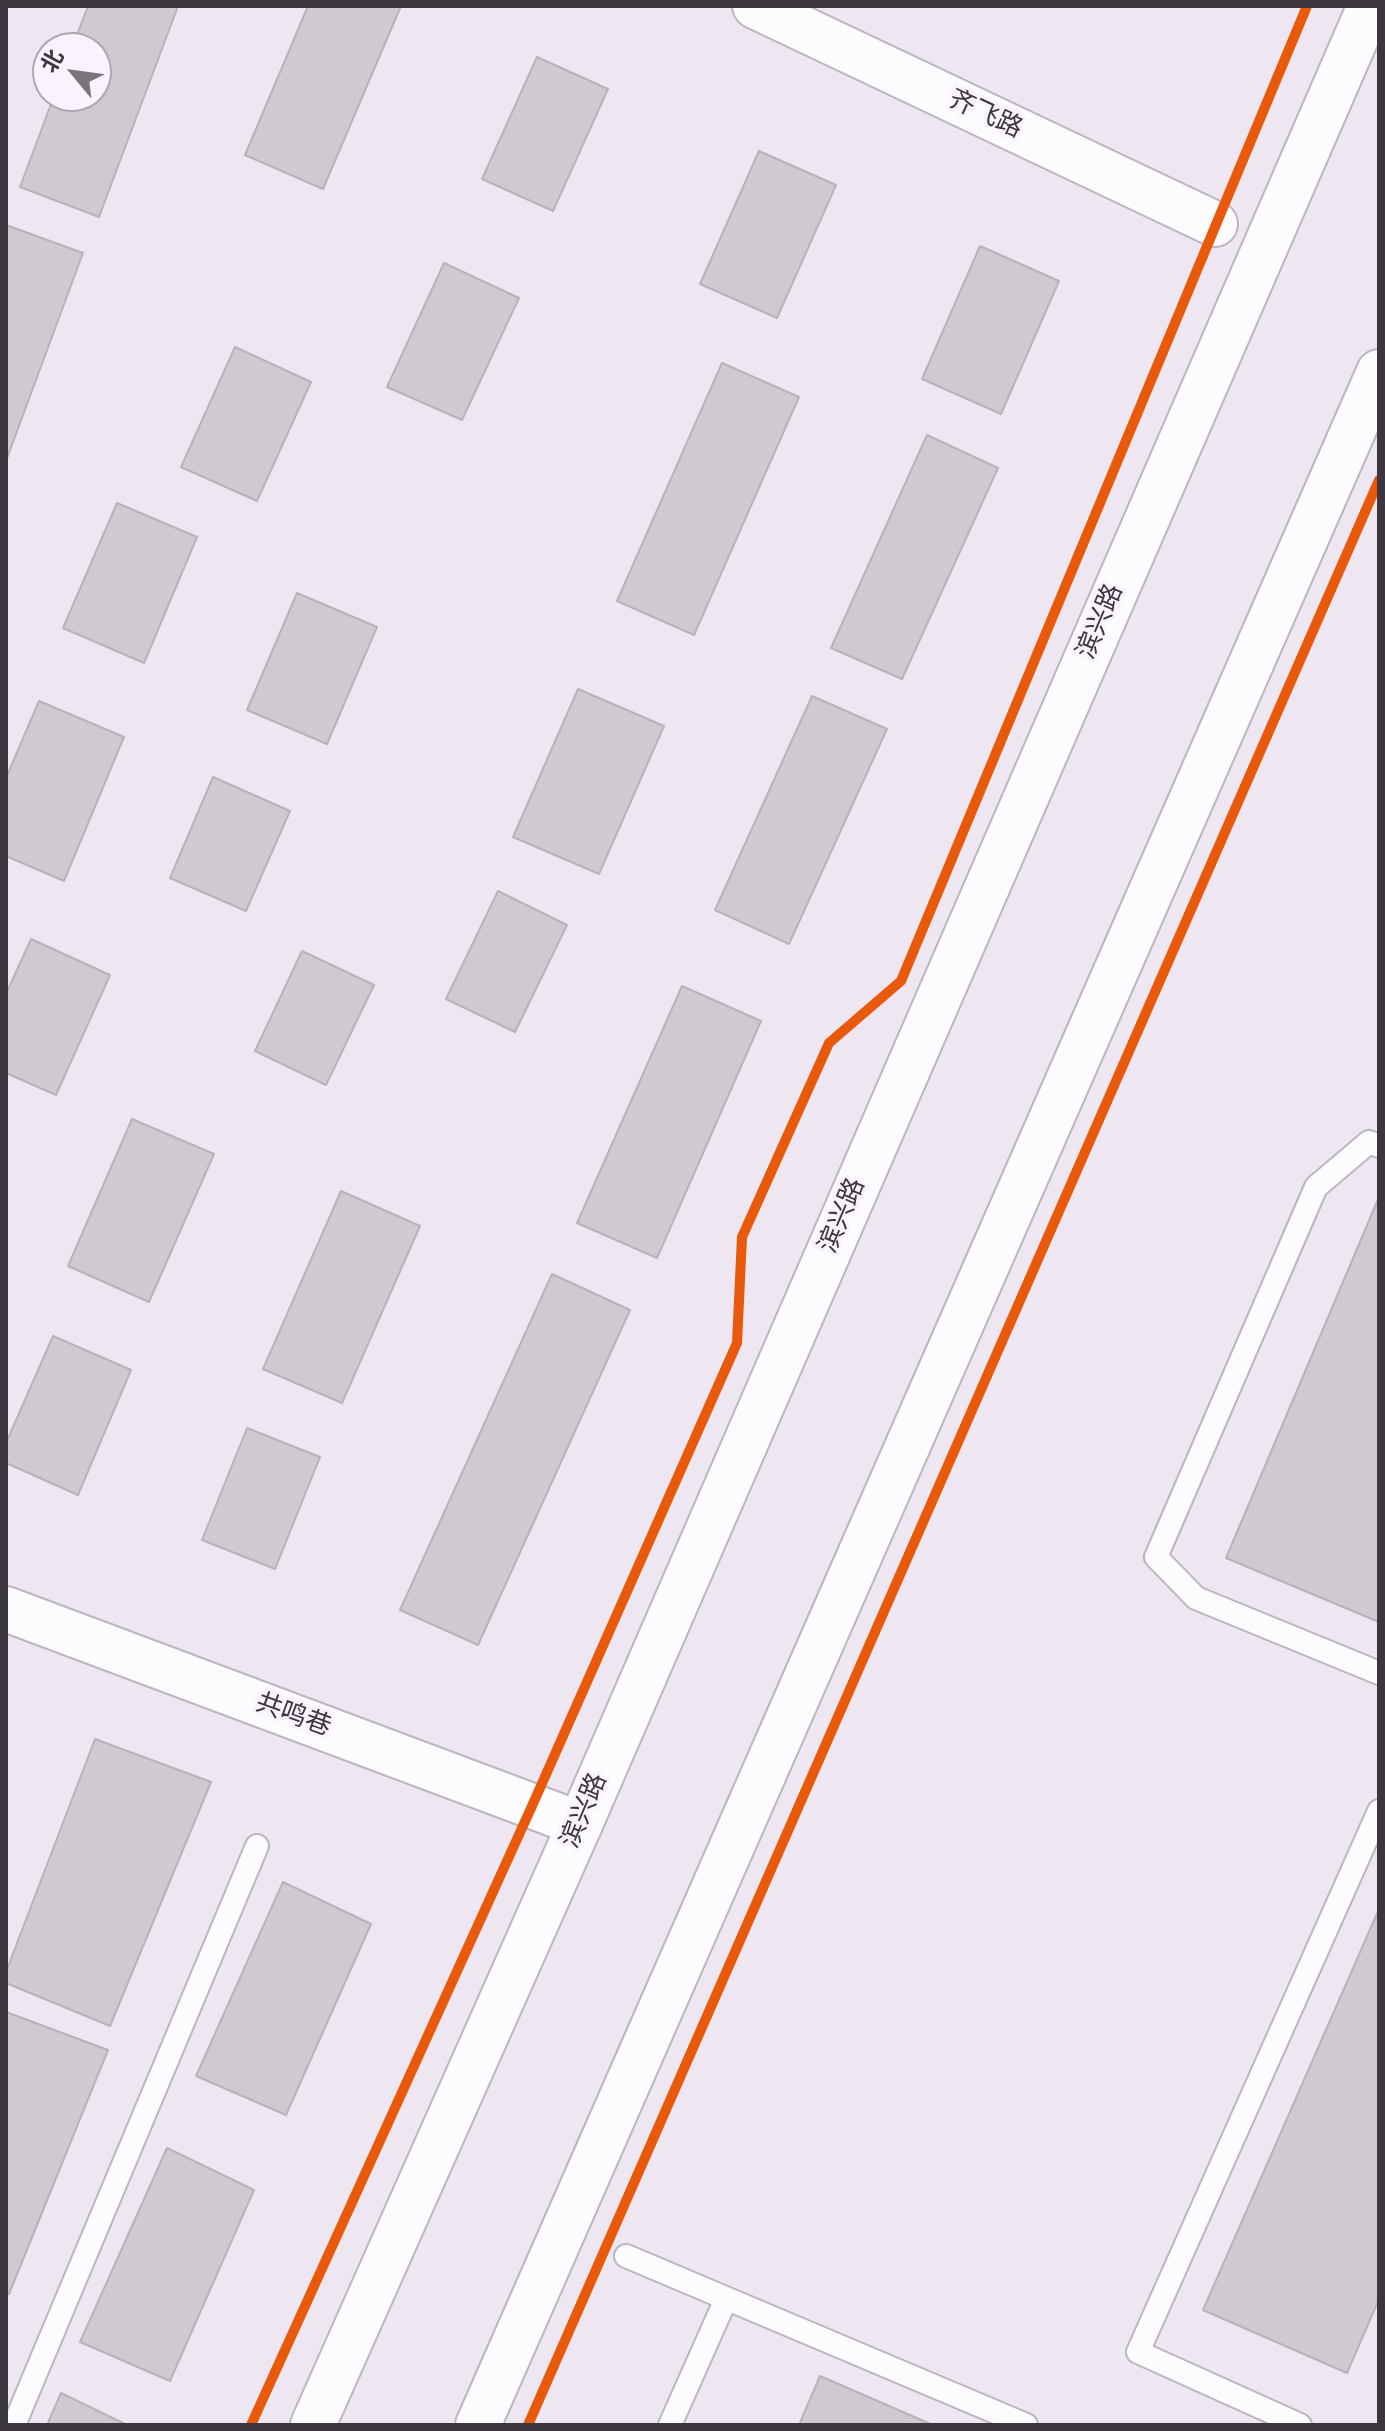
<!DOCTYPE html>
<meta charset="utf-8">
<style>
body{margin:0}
#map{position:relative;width:1385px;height:2431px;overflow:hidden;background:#eee6f0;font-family:Poppins,"Noto Sans SC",sans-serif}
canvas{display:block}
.frame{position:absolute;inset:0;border:8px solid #3c373e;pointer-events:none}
.north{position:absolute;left:32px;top:32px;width:80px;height:80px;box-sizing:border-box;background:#faf2fd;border:2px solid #aea7b1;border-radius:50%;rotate:299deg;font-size:22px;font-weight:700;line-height:32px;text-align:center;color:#3c373e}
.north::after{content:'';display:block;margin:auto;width:28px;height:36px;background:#7a747c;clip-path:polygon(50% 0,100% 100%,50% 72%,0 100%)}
</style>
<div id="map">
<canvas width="1385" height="2431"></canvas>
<div class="frame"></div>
<div class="north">北</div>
</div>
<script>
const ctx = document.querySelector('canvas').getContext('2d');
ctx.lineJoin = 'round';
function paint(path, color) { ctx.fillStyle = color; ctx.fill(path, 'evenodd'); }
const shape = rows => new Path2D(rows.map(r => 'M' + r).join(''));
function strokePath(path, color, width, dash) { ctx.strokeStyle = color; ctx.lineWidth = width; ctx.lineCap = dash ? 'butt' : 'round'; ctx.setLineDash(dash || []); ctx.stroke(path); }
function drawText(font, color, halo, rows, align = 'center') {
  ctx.font = font + ' Poppins,"Noto Sans SC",sans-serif'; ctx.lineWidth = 7; ctx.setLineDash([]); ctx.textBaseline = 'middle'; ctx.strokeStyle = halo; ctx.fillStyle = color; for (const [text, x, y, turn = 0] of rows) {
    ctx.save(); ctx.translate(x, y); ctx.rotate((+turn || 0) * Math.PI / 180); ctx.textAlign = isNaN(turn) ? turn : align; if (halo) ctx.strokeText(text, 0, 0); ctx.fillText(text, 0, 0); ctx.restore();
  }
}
const building = shape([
 [88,6,178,6,99,217,20,187,54,96,96,96,96,48,72,48,88,6],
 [308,6,401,6,323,189,245,155,308,6],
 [537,57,608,89,553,211,482,179,537,57],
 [759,151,836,185,777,318,700,284,759,151],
 [6,225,83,253,6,461,6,225],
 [980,246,1059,281,1001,414,922,379,980,246],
 [444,263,519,298,462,420,387,387,444,263],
 [235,347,311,382,257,501,181,467,235,347],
 [722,363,799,397,694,635,617,601,722,363],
 [927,435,998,468,902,679,831,648,927,435],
 [117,503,197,537,144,663,63,628,117,503],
 [297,593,377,627,327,744,247,710,297,593],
 [578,689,664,726,599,874,513,837,578,689],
 [812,696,887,729,789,944,715,910,812,696],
 [39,701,124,737,64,881,6,856,6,778,39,701],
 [213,777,290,811,246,911,170,878,213,777],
 [498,891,567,925,515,1032,446,999,498,891],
 [31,939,110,975,56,1095,6,1073,6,994,31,939],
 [302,951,374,985,326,1085,255,1051,302,951],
 [682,986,761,1021,657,1258,577,1223,682,986],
 [132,1119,214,1154,149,1302,68,1266,132,1119],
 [341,1191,420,1226,342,1403,263,1369,341,1191],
 [1379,1197,1379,1622,1226,1558,1379,1197],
 [552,1274,630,1310,478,1645,400,1610,552,1274],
 [53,1336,131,1370,78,1495,6,1463,6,1443,53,1336],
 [247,1428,320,1457,275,1569,202,1540,247,1428],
 [95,1739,211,1782,110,2026,6,1983,6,1972,95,1739],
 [283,1882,371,1924,286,2115,196,2076,283,1882],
 [1379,1909,1379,2299,1347,2373,1203,2310,1379,1909],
 [6,2012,108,2050,9,2294,6,2293,6,2012],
 [167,2148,254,2190,170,2381,80,2342,167,2148],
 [820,2376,933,2425,799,2425,820,2376],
 [61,2393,127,2425,47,2425,61,2393]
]);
paint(building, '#cfc9d0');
strokePath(building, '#b8b2ba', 2);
const lane = shape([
 [1379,1146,1369,1142,1316,1187,1156,1557,1196,1598,1379,1673],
 [626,2256,1026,2425],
 [14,2425,257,1846],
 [670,2425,726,2299],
 [1300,2425,1138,2352,1379,1811]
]);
const street = shape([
 [755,6,1215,224],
 [6,1609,580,1824]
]);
const primary = shape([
 [313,2425,580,1824,1370,6],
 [478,2425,1379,372]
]);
strokePath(lane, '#bcb6be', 26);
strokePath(street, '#bcb6be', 48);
strokePath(primary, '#bcb6be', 48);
strokePath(lane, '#fcfbfd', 22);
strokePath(street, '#fcfbfd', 44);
strokePath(primary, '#fcfbfd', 44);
strokePath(shape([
 [251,2425,532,1806,737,1343,742,1237,829,1043,901,981,1307,6],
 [528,2425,1379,480]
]), '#e8590c', 10);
drawText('26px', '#3c373e', '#faf2fd', [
 ["齐飞路",985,115,25],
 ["滨兴路",1101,622,-67],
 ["滨兴路",843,1216,-67],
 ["共鸣巷",293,1716,20],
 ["滨兴路",585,1811,-67]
]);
</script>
